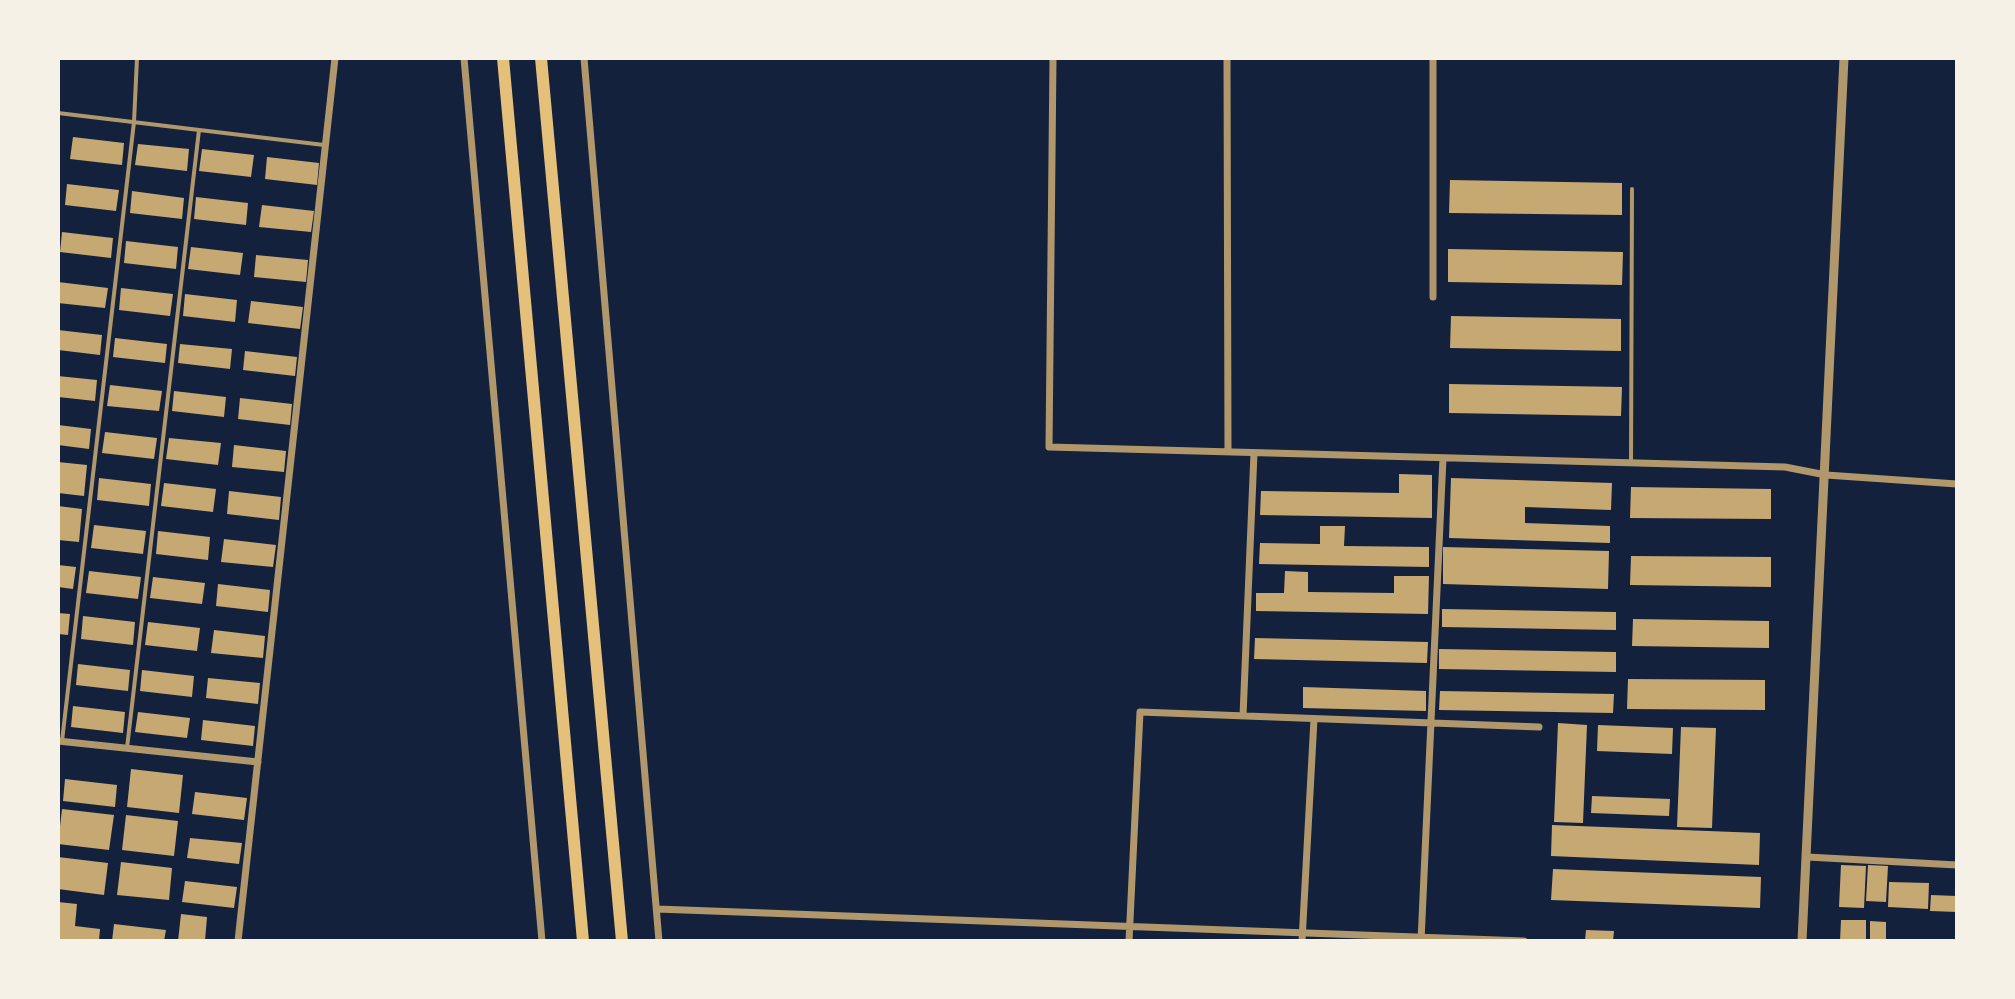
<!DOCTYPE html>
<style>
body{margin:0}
#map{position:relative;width:2015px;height:999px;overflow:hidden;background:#14213d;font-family:"Noto Sans",sans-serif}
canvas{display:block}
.frame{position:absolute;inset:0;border:60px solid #f6f1e7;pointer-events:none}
</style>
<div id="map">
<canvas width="2015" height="999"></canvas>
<div class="frame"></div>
</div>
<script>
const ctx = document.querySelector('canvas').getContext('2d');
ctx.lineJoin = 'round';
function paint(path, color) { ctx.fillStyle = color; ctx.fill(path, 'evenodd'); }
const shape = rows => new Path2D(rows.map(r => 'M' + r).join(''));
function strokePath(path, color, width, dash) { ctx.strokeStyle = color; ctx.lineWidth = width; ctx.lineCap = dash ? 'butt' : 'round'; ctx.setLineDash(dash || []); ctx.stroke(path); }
paint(shape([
 [73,137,124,143,122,165,70,159],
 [138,144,189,149,187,171,135,165],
 [202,149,254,155,251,177,199,171],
 [267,157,319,163,317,185,265,179],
 [1450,180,1622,183,1622,215,1449,213],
 [67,184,119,190,116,211,65,205],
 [132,191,184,198,182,219,130,213],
 [196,197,248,203,246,225,194,219],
 [262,205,314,211,311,232,259,227],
 [62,232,113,238,111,258,60,252],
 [126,241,178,247,176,269,124,263],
 [191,247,243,253,240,275,188,269],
 [1448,249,1623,252,1622,285,1448,282],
 [256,255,308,260,306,282,254,277],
 [58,282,108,288,105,308,58,303],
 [121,288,173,294,170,316,119,310],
 [185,294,237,300,235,322,183,316],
 [251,301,303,307,300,329,248,323],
 [1451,316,1621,319,1621,351,1450,348],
 [58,330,102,335,100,355,58,350],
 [115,338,167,344,165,363,113,357],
 [180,344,232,349,230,369,178,363],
 [245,351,297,357,295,376,243,370],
 [58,376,97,380,95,401,58,397],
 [1449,384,1622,387,1621,416,1449,413],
 [110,385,162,391,159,411,107,406],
 [174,391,226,397,224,417,172,411],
 [240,398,292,404,290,425,238,419],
 [58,425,91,429,89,449,58,445],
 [105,432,157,438,154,459,102,453],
 [169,438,221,443,218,465,166,459],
 [234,445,286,451,284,472,232,467],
 [58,462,87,465,84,496,58,493],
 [1399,474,1432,475,1432,518,1260,515,1261,491,1399,493],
 [99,478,151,484,149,506,97,500],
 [1451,478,1612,483,1611,510,1525,507,1525,523,1610,526,1610,543,1449,538],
 [164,483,216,489,213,512,161,506],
 [1631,487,1771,489,1771,519,1630,518],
 [229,491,281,497,279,520,227,514],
 [58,506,82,509,79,542,58,540],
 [94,525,146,531,143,554,91,548],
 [1320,526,1345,526,1344,546,1429,547,1429,567,1259,564,1260,543,1320,544],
 [158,531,210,537,208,560,156,554],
 [224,539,276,545,273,567,221,562],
 [1443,547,1609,551,1608,589,1443,584],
 [1631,556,1771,557,1771,587,1630,585],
 [58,565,76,567,73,589,58,587],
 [89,571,141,577,138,599,86,593],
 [1285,571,1308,572,1308,592,1394,593,1394,576,1429,576,1428,614,1256,611,1256,593,1284,593],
 [153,577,205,583,202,604,150,598],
 [218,584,270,590,268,612,216,606],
 [1442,609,1616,612,1616,630,1442,627],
 [58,613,70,614,68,635,58,634],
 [83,616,135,622,133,645,81,639],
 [1633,619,1769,621,1769,648,1632,646],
 [148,622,200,628,197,651,145,645],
 [214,630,265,636,263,658,211,653],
 [1255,638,1428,642,1427,663,1254,659],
 [1439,649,1616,652,1616,672,1439,669],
 [78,664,130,670,128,691,76,685],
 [142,670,194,676,192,697,140,691],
 [208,678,260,683,258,704,206,698],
 [1628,679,1765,680,1765,710,1627,709],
 [1303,687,1426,691,1426,711,1303,708],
 [1440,691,1614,694,1613,713,1439,710],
 [73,706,125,712,123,733,71,727],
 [138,712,190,718,187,738,135,732],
 [203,720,255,726,253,746,201,740],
 [1558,723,1587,725,1583,823,1554,822],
 [1598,725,1673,728,1672,754,1597,751],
 [1681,727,1716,728,1712,828,1677,827],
 [131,769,183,775,179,813,127,807],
 [65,779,117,785,115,807,63,801],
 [195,792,247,798,244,820,192,814],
 [1592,796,1670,799,1669,816,1591,813],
 [62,809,114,815,109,850,58,844],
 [126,815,178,821,174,856,122,850],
 [1552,825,1760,833,1759,865,1551,856],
 [190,838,242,843,239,864,187,858],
 [58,857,108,863,104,895,58,889],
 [121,862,172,868,169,900,117,895],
 [1841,865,1866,866,1864,908,1839,907],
 [1868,865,1888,866,1886,902,1866,901],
 [1553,869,1761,877,1760,908,1551,900],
 [185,881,237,887,234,908,182,902],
 [1889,882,1929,883,1928,909,1888,907],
 [1931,895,1957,896,1957,912,1930,911],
 [58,902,77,904,75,926,100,929,99,941,58,941],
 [181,914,207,917,205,941,178,941],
 [1841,920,1866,920,1866,941,1840,941],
 [1870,921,1886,922,1886,941,1870,941],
 [114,924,166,930,164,941,112,941],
 [1586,930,1614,931,1613,941,1585,941]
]), '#c6a872');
strokePath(shape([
 [58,113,324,145],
 [1631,462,1632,189],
 [62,741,134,122,137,58],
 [127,748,199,130]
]), '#b1986c', 4);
strokePath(shape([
 [464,58,542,941],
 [584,58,659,941],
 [1053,58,1049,447,1785,467,1826,475,1957,484],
 [1227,58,1228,452],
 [1433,297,1433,58],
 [1243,716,1254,453],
 [58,741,258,762],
 [1807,857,1957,865],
 [657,909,1524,941],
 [238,941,335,58],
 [1129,941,1140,712,1539,727],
 [1302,941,1314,719],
 [1421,941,1443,458]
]), '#b1986c', 7);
strokePath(shape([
 [1802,941,1844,58]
]), '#b1986c', 9);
strokePath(shape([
 [503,58,583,941],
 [541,58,622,941]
]), '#e5c07b', 12);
</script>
